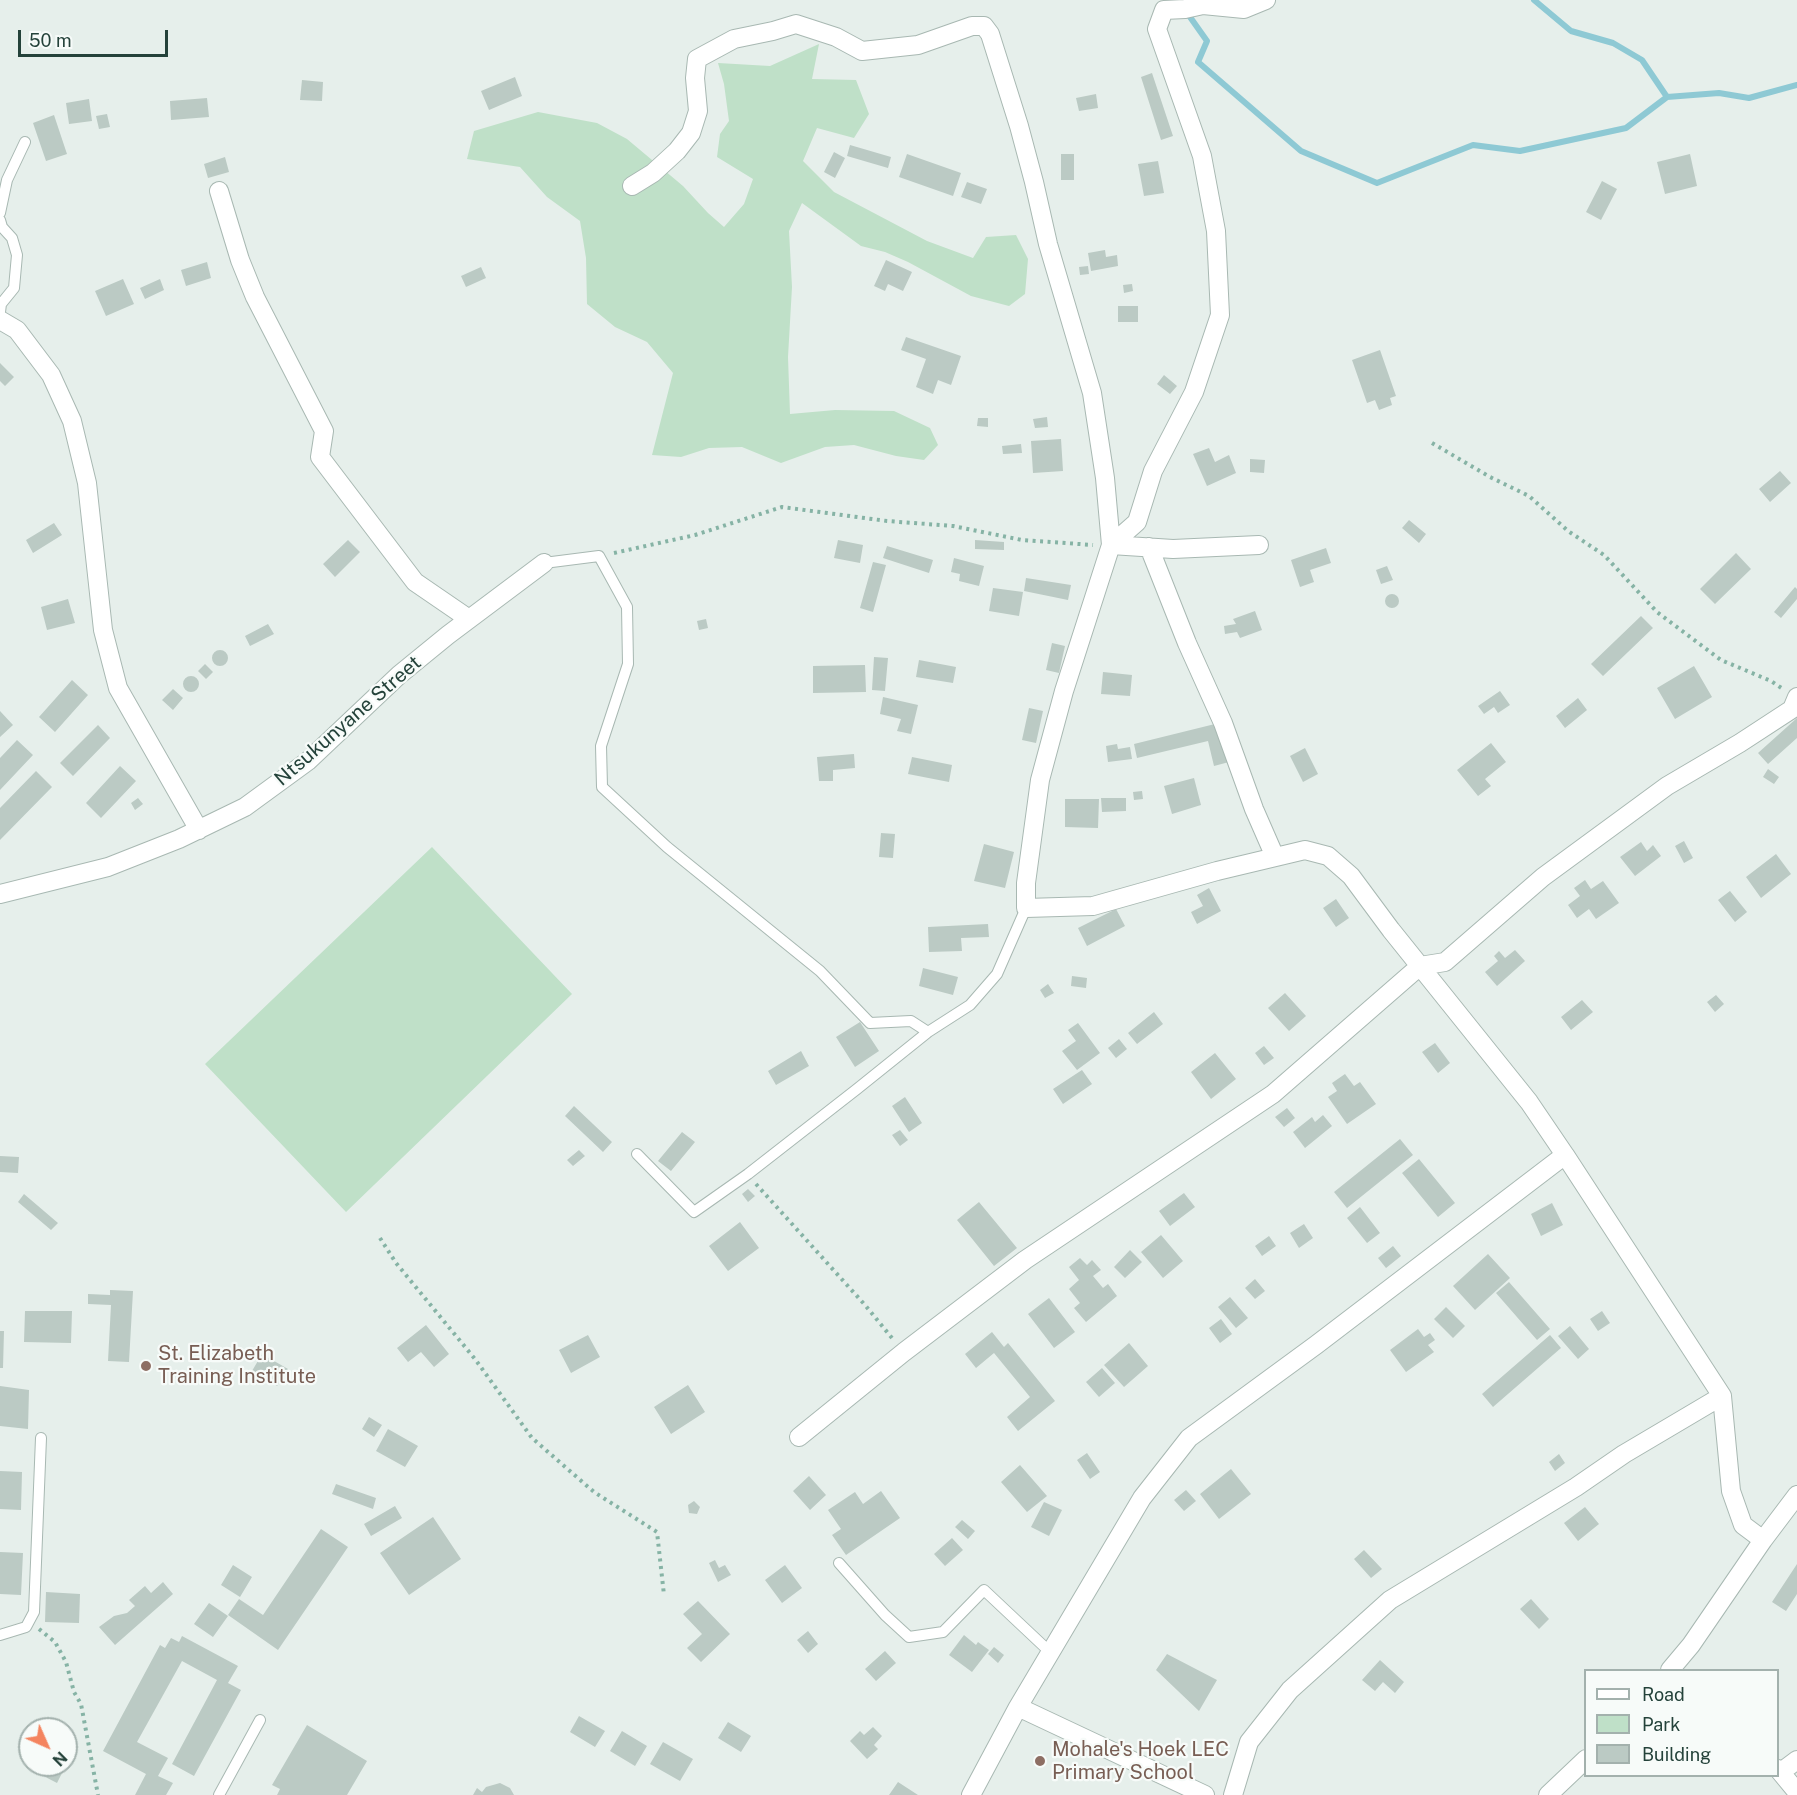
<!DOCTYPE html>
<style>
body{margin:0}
#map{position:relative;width:1797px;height:1795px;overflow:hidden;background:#e6efeb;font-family:"Public Sans",sans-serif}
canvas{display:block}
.legend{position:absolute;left:1584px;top:1669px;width:195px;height:108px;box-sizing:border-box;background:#f7fbf9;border:2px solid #a3b1ad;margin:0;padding:8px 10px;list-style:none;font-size:18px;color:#24423a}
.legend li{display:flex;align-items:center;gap:12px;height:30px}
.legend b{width:30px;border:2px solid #a3b1ad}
.north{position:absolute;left:18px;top:1717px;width:60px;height:60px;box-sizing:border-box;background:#f7fbf9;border:2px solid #a3b1ad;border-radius:50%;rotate:135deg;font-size:16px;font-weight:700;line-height:24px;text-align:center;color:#24423a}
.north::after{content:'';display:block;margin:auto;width:21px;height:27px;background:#f4845f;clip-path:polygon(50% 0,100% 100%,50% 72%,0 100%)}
.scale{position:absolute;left:18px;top:30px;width:150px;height:27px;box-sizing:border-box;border:3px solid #24423a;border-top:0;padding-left:8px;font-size:18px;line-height:21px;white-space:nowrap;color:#24423a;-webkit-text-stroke:4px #f7fbf9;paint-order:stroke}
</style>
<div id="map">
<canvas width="1797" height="1795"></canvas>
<ul class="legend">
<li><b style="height:8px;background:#fff"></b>Road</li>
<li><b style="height:16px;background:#bfe0c8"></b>Park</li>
<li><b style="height:16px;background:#bbcac4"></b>Building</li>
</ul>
<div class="north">N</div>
<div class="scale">50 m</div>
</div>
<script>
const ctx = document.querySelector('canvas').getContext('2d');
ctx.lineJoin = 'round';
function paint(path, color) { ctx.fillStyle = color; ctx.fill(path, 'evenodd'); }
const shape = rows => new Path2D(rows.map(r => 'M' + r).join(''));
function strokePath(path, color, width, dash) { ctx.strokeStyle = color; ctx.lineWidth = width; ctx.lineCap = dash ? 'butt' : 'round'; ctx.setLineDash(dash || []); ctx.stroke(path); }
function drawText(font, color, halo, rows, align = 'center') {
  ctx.font = font + ' "Public Sans",sans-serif'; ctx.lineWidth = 4.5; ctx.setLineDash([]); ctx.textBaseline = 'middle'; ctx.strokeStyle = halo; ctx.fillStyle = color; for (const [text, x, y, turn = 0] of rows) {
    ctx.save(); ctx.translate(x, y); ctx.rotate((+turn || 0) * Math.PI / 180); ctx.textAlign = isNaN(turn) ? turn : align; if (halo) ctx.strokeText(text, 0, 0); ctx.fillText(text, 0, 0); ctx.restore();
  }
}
paint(shape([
 [819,44,812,79,856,80,869,114,854,138,817,128,803,161,834,192,927,241,973,258,986,237,1016,235,1028,259,1025,294,1009,306,971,296,908,262,885,252,861,246,802,203,789,231,792,287,788,357,790,414,835,410,894,411,930,428,938,445,924,460,896,456,854,445,825,447,781,463,742,447,709,448,681,457,652,455,673,373,647,342,615,327,587,304,586,258,580,221,547,197,520,167,467,159,474,131,538,112,597,123,627,139,683,186,708,213,724,227,744,204,753,179,717,157,720,134,729,121,724,84,718,63,770,66],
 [432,847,572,994,346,1212,205,1064]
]), '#bfe0c8');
strokePath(shape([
 [1178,0,1207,41,1198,62,1301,151,1377,183,1473,145,1520,151,1626,128,1667,97,1719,93,1749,98,1797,85],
 [1534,0,1571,31,1613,43,1642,60,1667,97]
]), '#8ec9d4', 6);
paint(shape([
 [1152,73,1173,136,1161,140,1141,77],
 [515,77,522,96,489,110,481,91],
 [302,80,323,82,322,101,300,100],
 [1096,94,1098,108,1079,111,1076,98],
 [207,98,209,117,171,120,170,101],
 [89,99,92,121,69,124,66,103],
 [107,114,110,127,99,129,96,116],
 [54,115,67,154,46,161,33,123],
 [850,145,891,157,888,168,847,156],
 [834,152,845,158,835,178,824,172],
 [907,154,961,173,953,196,899,177],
 [1061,154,1074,154,1074,180,1061,180],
 [1690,154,1697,186,1665,194,1657,162],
 [225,157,229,172,208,178,204,164],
 [1158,161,1164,193,1144,196,1138,164],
 [1602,181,1617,189,1601,220,1586,212],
 [967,182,987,189,981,204,961,197],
 [1105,250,1106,257,1117,255,1118,266,1091,271,1088,253],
 [886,260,912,272,903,291,888,284,885,291,874,286],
 [207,262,211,278,186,286,181,270],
 [1088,266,1089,274,1080,275,1079,267],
 [481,267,486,278,466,287,461,276],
 [123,279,134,304,106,316,95,291],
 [160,279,164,290,145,299,140,288],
 [1132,284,1133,291,1124,293,1123,285],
 [1118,306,1138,306,1138,322,1118,322],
 [906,337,961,356,951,385,938,380,933,394,916,387,926,359,901,350],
 [1380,350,1396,396,1390,398,1392,405,1379,410,1375,400,1367,403,1352,360],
 [0,363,14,377,5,386,0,381],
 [1164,375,1177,386,1170,394,1157,384],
 [1047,417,1048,427,1035,428,1033,419],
 [978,418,988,418,988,427,977,426],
 [1061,439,1063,471,1033,473,1031,441],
 [1021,444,1022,453,1003,454,1002,446],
 [1209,448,1215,462,1229,455,1236,473,1207,486,1193,454],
 [1250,459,1265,460,1264,473,1250,472],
 [1780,471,1791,483,1770,502,1759,489],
 [1409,520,1426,534,1419,543,1402,528],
 [54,523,62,535,33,553,26,540],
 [348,540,360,552,335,577,323,564],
 [838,540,863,545,860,563,834,558],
 [975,540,1004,542,1004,550,975,549],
 [887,546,933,560,929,573,883,558],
 [1326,548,1331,563,1310,570,1314,582,1300,587,1291,560],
 [1736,553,1751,569,1715,604,1700,589],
 [954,558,984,566,979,586,959,581,960,574,951,572],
 [873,562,886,565,873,612,860,608],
 [1387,566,1393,580,1381,584,1376,570],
 [1026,578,1071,585,1068,600,1024,591],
 [1795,587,1797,589,1797,599,1781,618,1774,612],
 [993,588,1023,592,1019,616,989,611],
 '1385 601a7 7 0 1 1 14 0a7 7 0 1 1-14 0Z',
 [68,599,75,623,47,630,41,607],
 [1255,611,1262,630,1240,638,1237,632,1225,634,1224,626,1236,624,1233,619],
 [1641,616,1653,628,1603,676,1591,664],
 [706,619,708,628,699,630,697,621],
 [268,624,274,634,250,646,245,636],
 [1052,643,1065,646,1059,673,1046,670],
 '212 658a8 8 0 1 1 16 0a8 8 0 1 1-16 0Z',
 [874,657,888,658,885,691,872,690],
 [919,660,956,667,953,683,916,677],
 [205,664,213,672,206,679,198,671],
 [865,665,866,692,813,693,813,666],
 [1694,666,1712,697,1675,719,1657,688],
 [1103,672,1132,675,1130,696,1101,694],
 '183 684a8 8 0 1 1 16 0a8 8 0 1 1-16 0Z',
 [72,680,88,695,55,732,39,717],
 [173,689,183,698,173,710,162,700],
 [1500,691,1510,705,1498,713,1494,707,1484,714,1478,706],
 [883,697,918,705,911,734,897,731,901,719,880,714],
 [1578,698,1587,710,1565,728,1556,716],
 [1029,708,1043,711,1036,743,1022,740],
 [0,711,13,725,0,737],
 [1797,718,1797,738,1768,764,1758,753],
 [1219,723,1229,762,1214,766,1208,741,1137,758,1134,744],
 [98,725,110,738,73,776,60,763],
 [17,740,33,755,0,790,0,758],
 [1491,743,1506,762,1485,779,1491,786,1478,796,1457,770],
 [1117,744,1118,749,1130,747,1132,759,1108,762,1106,746],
 [1305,748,1318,774,1303,782,1290,756],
 [854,754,855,768,833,770,833,781,819,781,817,757],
 [912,757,952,765,949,782,908,774],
 [120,766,136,781,101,818,86,803],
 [1768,769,1779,777,1774,784,1763,777],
 [36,771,52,787,0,840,0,808],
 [1194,778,1201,805,1172,814,1164,786],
 [1142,791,1143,799,1134,800,1133,792],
 [138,798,143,804,135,810,131,803],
 [1101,798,1126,798,1126,811,1102,812],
 [1065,799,1099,799,1098,828,1065,827],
 [881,833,895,834,893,858,879,857],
 [1684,841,1693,858,1684,863,1675,846],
 [1641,842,1647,851,1653,845,1661,856,1635,876,1620,857],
 [984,844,1014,852,1005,888,974,881],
 [1776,854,1791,874,1761,898,1746,877],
 [1585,880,1591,889,1603,881,1619,903,1596,919,1589,909,1577,918,1568,905,1580,896,1574,888],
 [1209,888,1221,911,1197,924,1191,912,1203,906,1197,895],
 [1730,891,1747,912,1735,922,1718,900],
 [1336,899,1349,918,1336,927,1323,908],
 [1116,909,1125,926,1087,946,1078,928],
 [988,924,989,937,961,938,962,951,929,952,928,927],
 [1515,950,1525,961,1497,986,1485,972,1498,961,1494,956,1499,951,1505,958],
 [923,968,958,977,953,995,919,986],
 [1072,976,1087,978,1086,988,1071,986],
 [1048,984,1054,993,1045,998,1040,990],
 [1285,993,1306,1016,1289,1031,1268,1008],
 [1716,995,1724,1004,1715,1012,1707,1002],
 [1582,1000,1593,1012,1571,1030,1561,1017],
 [1154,1012,1163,1024,1137,1044,1128,1033],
 [860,1022,879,1051,855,1067,836,1037],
 [1078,1023,1100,1053,1077,1070,1062,1051,1076,1041,1068,1030],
 [1119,1039,1127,1049,1116,1058,1108,1048],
 [1435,1043,1450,1063,1438,1073,1422,1052],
 [1264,1046,1274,1058,1264,1065,1255,1053],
 [801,1051,809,1066,776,1085,768,1071],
 [1215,1053,1236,1079,1211,1099,1191,1072],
 [1082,1070,1092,1084,1063,1104,1053,1089],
 [1345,1074,1354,1086,1360,1082,1376,1104,1347,1124,1328,1097,1337,1091,1332,1083],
 [905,1097,922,1123,909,1132,892,1106],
 [574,1106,612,1142,603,1152,565,1116],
 [1287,1108,1295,1118,1284,1127,1275,1117],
 [1323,1115,1332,1126,1305,1148,1293,1132,1312,1117,1315,1122],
 [900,1130,908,1140,900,1146,892,1135],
 [682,1132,695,1142,671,1171,658,1161],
 [1400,1139,1413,1155,1347,1208,1334,1192],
 [579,1150,585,1156,573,1166,567,1160],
 [0,1156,19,1157,18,1173,0,1172],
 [1419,1159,1455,1203,1438,1217,1402,1173],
 [748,1189,755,1196,748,1202,742,1194],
 [1184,1193,1195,1207,1170,1226,1159,1211],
 [24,1194,58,1223,51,1230,18,1202],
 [979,1202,1017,1248,994,1266,957,1220],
 [1552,1203,1563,1225,1541,1236,1531,1214],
 [1360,1207,1380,1233,1367,1243,1347,1218],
 [740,1222,759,1248,728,1271,709,1246],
 [1304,1224,1313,1238,1299,1248,1290,1233],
 [1161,1235,1183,1261,1163,1278,1141,1252],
 [1269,1236,1276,1246,1262,1256,1255,1246],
 [1393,1246,1401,1256,1386,1268,1378,1258],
 [1130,1250,1142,1262,1125,1278,1114,1267],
 [1488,1254,1510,1278,1475,1310,1453,1286],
 [1080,1258,1087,1265,1092,1260,1101,1270,1093,1276,1103,1288,1108,1284,1117,1296,1086,1322,1074,1308,1080,1303,1069,1289,1079,1280,1069,1267],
 [1255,1279,1265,1291,1255,1299,1245,1288],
 [1509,1282,1550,1329,1537,1340,1496,1293],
 [110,1290,133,1291,129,1362,108,1361,111,1305,88,1304,88,1294,110,1295],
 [1230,1297,1248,1318,1236,1328,1218,1307],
 [1049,1298,1075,1332,1054,1348,1028,1314],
 [1446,1307,1465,1326,1453,1338,1434,1319],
 [25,1311,72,1311,71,1343,24,1342],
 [1602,1311,1610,1323,1598,1331,1590,1319],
 [1221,1319,1232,1334,1220,1343,1209,1328],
 [426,1325,449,1354,434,1367,421,1352,408,1362,397,1348],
 [1570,1326,1589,1349,1578,1359,1558,1336],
 [1418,1329,1424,1337,1430,1333,1435,1340,1428,1345,1434,1352,1406,1372,1390,1350],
 [0,1331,4,1331,3,1368,0,1368],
 [992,1332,1004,1347,1008,1343,1055,1401,1018,1431,1007,1417,1030,1397,994,1353,976,1368,965,1354],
 [588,1335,600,1357,571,1373,559,1350],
 [1550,1335,1561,1348,1493,1407,1482,1394],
 [1129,1343,1148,1366,1124,1387,1104,1365],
 [262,1354,288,1369,277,1386,252,1371],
 [1102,1368,1115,1383,1099,1397,1086,1382],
 [688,1385,705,1412,671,1434,654,1407],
 [0,1386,29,1390,28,1429,0,1426],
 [369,1417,382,1425,374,1437,362,1429],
 [388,1429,418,1446,405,1467,376,1451],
 [1087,1453,1100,1472,1090,1479,1077,1460],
 [1559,1454,1565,1463,1555,1471,1549,1462],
 [1020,1465,1047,1496,1027,1512,1001,1482],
 [1231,1469,1251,1494,1219,1519,1200,1494],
 [0,1471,22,1472,21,1510,0,1509],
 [809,1476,826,1495,810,1510,793,1491],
 [336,1484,376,1498,373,1509,332,1494],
 [1186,1490,1196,1501,1184,1511,1174,1500],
 [881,1491,900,1518,846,1555,832,1535,841,1529,828,1510,855,1492,863,1504],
 [694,1501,700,1507,697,1514,689,1513,688,1505],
 [1044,1502,1062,1510,1049,1536,1031,1527],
 [395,1506,402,1518,371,1536,364,1524],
 [1585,1507,1599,1524,1578,1541,1564,1523],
 [433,1517,461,1559,409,1595,380,1553],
 [962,1520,975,1531,968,1539,955,1527],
 [321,1529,348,1547,278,1650,228,1615,239,1599,263,1615],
 [952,1538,963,1550,945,1566,934,1554],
 [1364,1550,1382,1569,1371,1578,1354,1559],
 [0,1552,23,1553,21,1595,0,1594],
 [715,1560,719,1568,725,1565,731,1575,718,1582,709,1563],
 [1797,1564,1797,1594,1786,1611,1772,1602],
 [233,1565,252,1577,240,1597,221,1585],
 [785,1565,802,1588,782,1603,765,1580],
 [163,1582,173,1594,115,1645,99,1627,114,1616,127,1613,135,1606,129,1600,145,1586,151,1593],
 [46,1592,80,1594,79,1623,45,1622],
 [1531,1599,1549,1619,1539,1629,1520,1609],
 [698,1601,730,1634,701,1662,687,1648,702,1634,683,1614],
 [209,1603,228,1616,213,1637,194,1624],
 [808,1631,818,1644,808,1653,797,1640],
 [964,1635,976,1645,978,1642,989,1650,972,1672,949,1655],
 [182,1636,238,1666,228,1683,241,1690,194,1776,172,1764,217,1680,182,1661,137,1742,168,1758,158,1776,173,1783,166,1795,135,1795,146,1774,103,1751,160,1645,165,1648,171,1638,179,1642],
 [994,1647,1004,1655,998,1663,988,1654],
 [885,1651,896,1663,876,1681,865,1669],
 [1167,1654,1217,1680,1199,1711,1156,1670],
 [1380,1660,1404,1682,1395,1693,1383,1682,1375,1691,1362,1680],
 [579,1716,605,1731,595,1747,570,1732],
 [728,1722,751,1736,741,1752,718,1738],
 [307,1725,367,1761,347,1795,277,1795,280,1789,272,1785],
 [873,1727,882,1736,874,1745,878,1749,867,1759,850,1741,860,1731,864,1735],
 [622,1731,647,1746,635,1766,610,1751],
 [66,1737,77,1742,66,1764],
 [663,1742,693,1759,680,1781,650,1764],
 [30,1760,30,1765,66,1765,57,1783,26,1767],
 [898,1782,918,1795,889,1795],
 [500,1783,510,1788,514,1795,473,1795,477,1788,482,1792,486,1787]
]), '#bbcac4');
const lane = shape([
 [0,213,7,180,25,142],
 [0,220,2,227,12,238,17,255,14,288,1,304,0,312],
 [544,563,599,556,627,607,628,664,601,746,602,787,667,847,820,971,870,1023,911,1021,928,1032],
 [637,1154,694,1212,748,1174,857,1089,928,1032,970,1005,997,974,1026,908],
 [839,1563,885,1615,909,1637,943,1632,984,1590,1051,1653],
 [0,1635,26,1627,34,1612,41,1438],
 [219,1795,260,1720]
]);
const street = shape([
 [632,186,653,173,677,151,691,133,698,111,695,78,697,59,734,39,773,31,796,24,836,37,862,51,918,45,972,26,984,26,990,34,1019,126,1034,182,1048,244,1092,393,1105,478,1111,545,1064,691,1040,780,1026,883,1026,908,1093,906,1217,871,1305,850,1328,856,1351,876,1391,930,1529,1102,1565,1155,1316,1345,1189,1438,1142,1498,1018,1707,971,1795],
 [219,191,240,260,255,297,324,431,320,457,415,582,469,619],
 [0,320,17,330,51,375,72,421,87,483,103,630,118,688,199,830],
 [1111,545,1137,522,1153,471,1194,392,1220,315,1216,231,1202,156,1157,29,1164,10,1185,9,1203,5,1244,9,1266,0],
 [1111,545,1173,549,1259,545],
 [1149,547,1187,643,1223,723,1254,809,1275,857],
 [0,894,108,867,179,839,245,807,308,761,399,675,448,635,544,563],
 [1565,1155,1722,1396,1731,1491,1743,1525,1763,1540],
 [799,1437,904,1352,1025,1260,1273,1094,1420,966,1445,962,1543,877,1667,786,1740,743,1792,709,1797,697],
 [1670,1670,1691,1645,1763,1540,1797,1495],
 [1018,1707,1205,1795],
 [1778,1769,1797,1792],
 [1781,1772,1797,1760],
 [1233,1795,1249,1742,1290,1690,1390,1600,1576,1487,1624,1454,1722,1396],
 [1548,1795,1586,1759]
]);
strokePath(lane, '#a8b8b2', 12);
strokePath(street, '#a8b8b2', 20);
strokePath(shape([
 [1432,443,1490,477,1529,496,1568,531,1604,555,1657,612,1721,660,1771,681,1783,689],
 [614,553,695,535,782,507,887,521,953,526,1022,540,1093,545],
 [756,1184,865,1305,892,1338],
 [380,1238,396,1263,475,1359,532,1438,594,1492,657,1532,664,1595],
 [39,1629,55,1642,66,1662,74,1692,81,1704,98,1795]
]), '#86b3a5', 4, [3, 4.5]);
strokePath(lane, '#fff', 10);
strokePath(street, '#fff', 18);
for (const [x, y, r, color] of [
 [146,1366,6,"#8d6e63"],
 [1040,1761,6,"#8d6e63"]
]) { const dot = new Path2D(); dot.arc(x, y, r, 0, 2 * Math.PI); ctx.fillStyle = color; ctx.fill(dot); strokePath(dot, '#f7fbf9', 2); }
drawText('20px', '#24423a', '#f7fbf9', [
 ["Ntsukunyane Street",348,721,-41]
]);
drawText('20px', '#785e54', '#f7fbf9', [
 ["St. Elizabeth",158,1354],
 ["Training Institute",158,1377],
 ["Mohale's Hoek LEC",1052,1750],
 ["Primary School",1052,1773]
], 'left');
</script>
